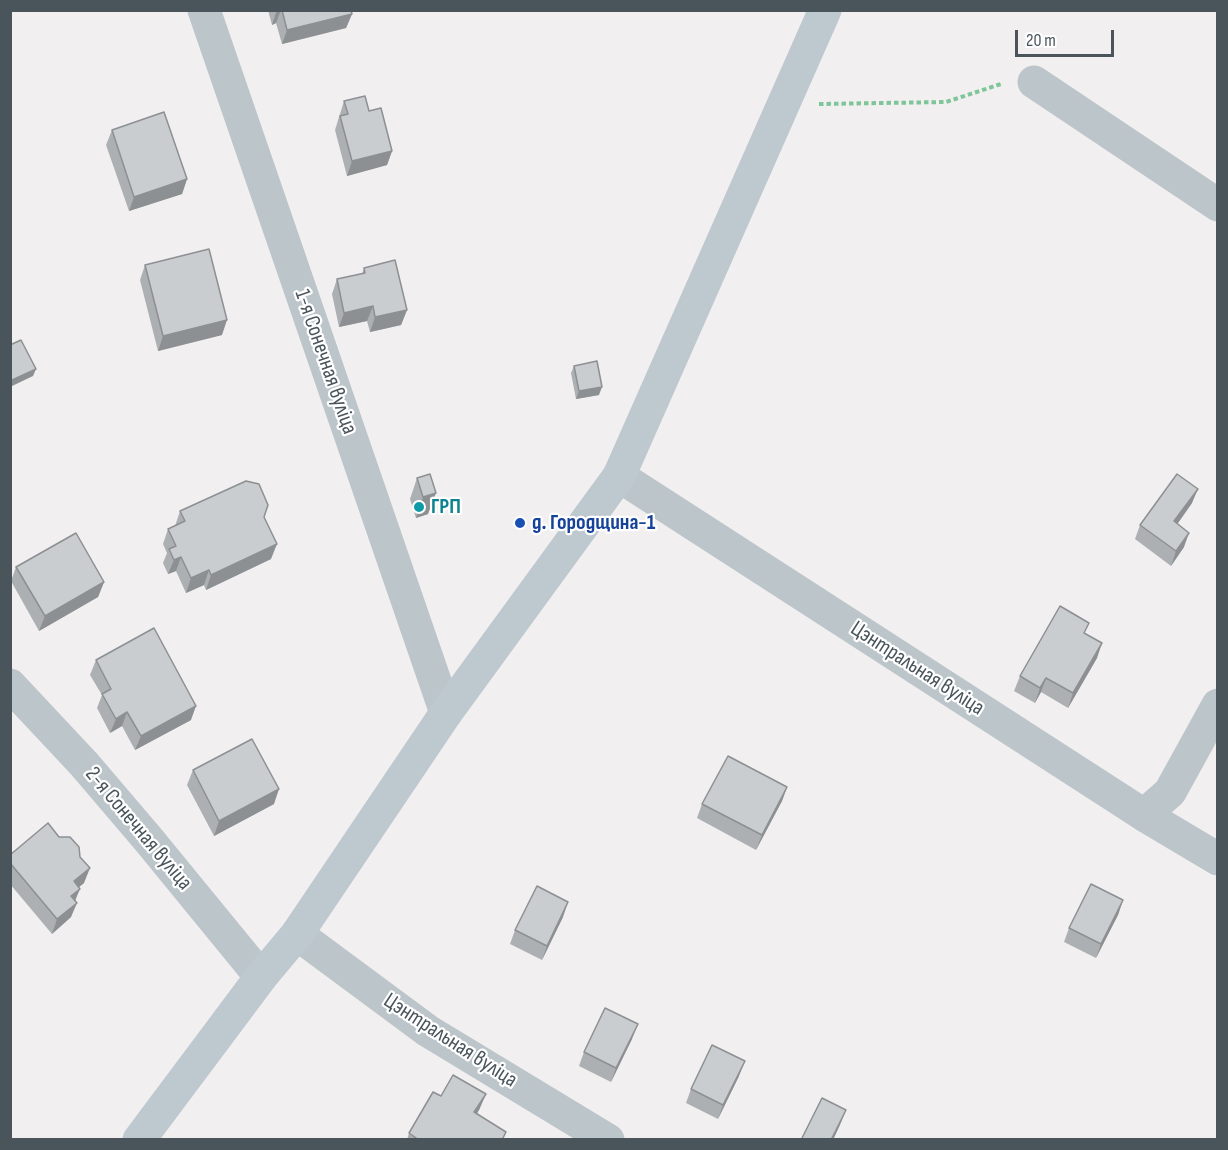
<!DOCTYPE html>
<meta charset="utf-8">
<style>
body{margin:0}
#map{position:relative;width:1228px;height:1150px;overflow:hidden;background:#f1eff0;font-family:"Sofia Sans Condensed",sans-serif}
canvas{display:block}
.frame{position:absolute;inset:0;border:12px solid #49555b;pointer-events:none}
.scale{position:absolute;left:1015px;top:30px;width:99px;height:27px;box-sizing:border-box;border:3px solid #49555b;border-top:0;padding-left:8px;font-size:18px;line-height:21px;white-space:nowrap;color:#49555b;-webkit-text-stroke:4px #fff;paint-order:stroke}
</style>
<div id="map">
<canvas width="1228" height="1150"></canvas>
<div class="frame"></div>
<div class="scale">20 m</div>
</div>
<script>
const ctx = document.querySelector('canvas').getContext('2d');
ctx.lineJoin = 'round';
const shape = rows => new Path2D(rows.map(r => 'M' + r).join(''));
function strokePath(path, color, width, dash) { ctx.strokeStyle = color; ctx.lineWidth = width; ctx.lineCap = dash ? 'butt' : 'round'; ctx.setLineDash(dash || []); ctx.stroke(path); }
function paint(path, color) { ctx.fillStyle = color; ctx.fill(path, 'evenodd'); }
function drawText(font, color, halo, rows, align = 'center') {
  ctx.font = font + ' "Sofia Sans Condensed",sans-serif'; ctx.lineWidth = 4.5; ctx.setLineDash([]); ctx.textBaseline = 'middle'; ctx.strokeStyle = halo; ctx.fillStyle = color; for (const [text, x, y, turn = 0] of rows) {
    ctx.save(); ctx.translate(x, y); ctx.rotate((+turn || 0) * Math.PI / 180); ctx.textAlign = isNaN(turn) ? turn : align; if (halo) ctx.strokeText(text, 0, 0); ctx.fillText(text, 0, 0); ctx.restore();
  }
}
strokePath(shape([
 [819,104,946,102,1001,84]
]), '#7ec598', 4, [4.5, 3]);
strokePath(shape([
 [204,10,446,713],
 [1034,82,1218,205],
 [619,476,1144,815,1218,859],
 [10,685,84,764,148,839,261,977],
 [1144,815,1170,792,1218,705],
 [297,934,428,1031,608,1140]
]), '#bcc5ca', 33);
strokePath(shape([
 [139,1140,261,977,297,934,446,713,619,476,825,10]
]), '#bdc8cf', 33);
paint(shape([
 [268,10,351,10,352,14,346,28,282,44,276,23,272,25],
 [344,101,392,151,387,165,347,176,335,130],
 [112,130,187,179,182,194,129,211,106,145],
 [145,265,222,335,158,351,140,280],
 [364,268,407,310,401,325,370,332,367,321,339,327,332,294,337,279,362,274],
 [574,366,599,395,576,399,571,373],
 [417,478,428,514,416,518,410,499],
 [1192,503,1177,524,1184,547,1171,566,1135,539,1140,525],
 [180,511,264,517,271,559,206,590,204,585,186,593,176,571,168,574,163,563,167,553,163,544,168,529,175,526],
 [16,567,104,582,98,597,39,631,11,581],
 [1085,633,1097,658,1068,708,1041,692,1035,703,1014,691,1020,676],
 [96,660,191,720,135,750,122,726,110,733,97,708,102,695,90,675],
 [193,770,274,804,214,836,187,785],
 [787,787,782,801,756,850,697,818,702,804],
 [10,855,84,883,79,887,71,917,52,934,10,884],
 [1123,900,1118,915,1096,958,1064,942,1069,928],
 [563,917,542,960,510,944,515,930],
 [632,1039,611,1082,579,1066,584,1052],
 [739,1076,718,1119,686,1103,691,1089],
 [441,1096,480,1108,477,1114,504,1140,407,1140,409,1133]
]), '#adb0b3');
paint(shape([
 [277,10,281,10,276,23,272,25],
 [352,14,346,28,282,44,287,30],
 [392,151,387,165,347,176,352,161],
 [187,179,182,194,129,211,134,197],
 [373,306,367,321,339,327,344,313],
 [407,310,401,325,370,332,375,317],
 [227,320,222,335,158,351,163,336],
 [36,369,33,376,10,387,10,381],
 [602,387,599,395,576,399,579,391],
 [1198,489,1192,503,1169,536,1174,521],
 [436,493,428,514,416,518,423,497],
 [1189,533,1184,547,1171,566,1176,551],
 [277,544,271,559,206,590,211,575],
 [181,557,176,571,168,574,174,560],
 [209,570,204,585,186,593,191,578],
 [104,582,98,597,39,631,45,616],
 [1102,643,1097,658,1068,708,1073,693],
 [1046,678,1041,692,1035,703,1040,688],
 [196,706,191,720,135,750,141,736],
 [127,712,122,726,110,733,116,719],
 [787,787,782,801,756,850,762,835],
 [279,789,274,804,214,836,219,821],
 [90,868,84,883,68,896,74,881],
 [80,889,74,903,71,896],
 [1123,900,1118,915,1096,958,1101,944],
 [568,902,563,917,542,960,547,946],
 [77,903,71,917,52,934,57,919],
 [638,1024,632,1039,611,1082,616,1068],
 [745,1061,739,1076,718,1119,723,1105],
 [486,1094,480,1108,469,1127,474,1112],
 [846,1110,840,1125,833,1140,831,1140]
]), '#8d9092');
const building = shape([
 [282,10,351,10,352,14,287,30,282,10],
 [365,96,369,111,381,108,392,151,352,161,340,116,348,114,344,101,365,96],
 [164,112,187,179,134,197,112,130,164,112],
 [209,249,227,320,163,336,145,265,209,249],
 [395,260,407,310,375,317,373,306,344,313,337,279,365,273,364,268,395,260],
 [21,340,36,369,10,381,10,345,21,340],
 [597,361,602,387,579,391,574,366,597,361],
 [430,474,436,493,423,497,417,478,430,474],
 [1177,474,1198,489,1174,521,1189,533,1176,551,1140,525,1177,474],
 [246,481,259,484,268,505,264,517,277,544,211,575,209,570,191,578,181,557,174,560,169,549,176,546,168,529,185,521,180,511,246,481],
 [76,533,104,582,45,616,16,567,76,533],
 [1060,606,1089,623,1084,633,1102,643,1073,693,1046,678,1040,688,1020,676,1060,606],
 [154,628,196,706,141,736,127,712,116,719,102,694,111,689,96,660,154,628],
 [252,739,279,789,219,821,193,770,252,739],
 [728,756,787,787,762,835,702,804,728,756],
 [48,823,59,837,70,837,79,847,80,857,90,868,74,881,80,889,71,896,77,903,57,919,10,863,10,855,48,823],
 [1091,884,1123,900,1101,944,1069,928,1091,884],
 [537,886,568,902,547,946,515,930,537,886],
 [605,1008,638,1024,616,1068,584,1052,605,1008],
 [712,1045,745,1061,723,1105,691,1089,712,1045],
 [453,1075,486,1094,474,1112,506,1132,502,1140,419,1140,409,1133,433,1092,441,1096,453,1075],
 [822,1098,846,1110,831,1140,801,1140,822,1098]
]);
paint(building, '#c9cdd0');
strokePath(building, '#8d9092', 1.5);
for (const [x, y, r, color] of [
 [419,507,6,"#0f9aa8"],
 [520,523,6,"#1a4fb4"]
]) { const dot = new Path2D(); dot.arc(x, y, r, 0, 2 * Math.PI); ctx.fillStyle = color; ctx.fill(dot); strokePath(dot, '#fff', 2); }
drawText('22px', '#49555b', '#fff', [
 ["1-я Сонечная вуліца",325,362,71],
 ["Цэнтральная вуліца",917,669,33],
 ["2-я Сонечная вуліца",138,829,50],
 ["Цэнтральная вуліца",450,1041,33]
]);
drawText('bold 22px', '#0d838f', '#fff', [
 ["ГРП",431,507]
], 'left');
drawText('bold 22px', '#164399', '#fff', [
 ["д. Городщина-1",532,523]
], 'left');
</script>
